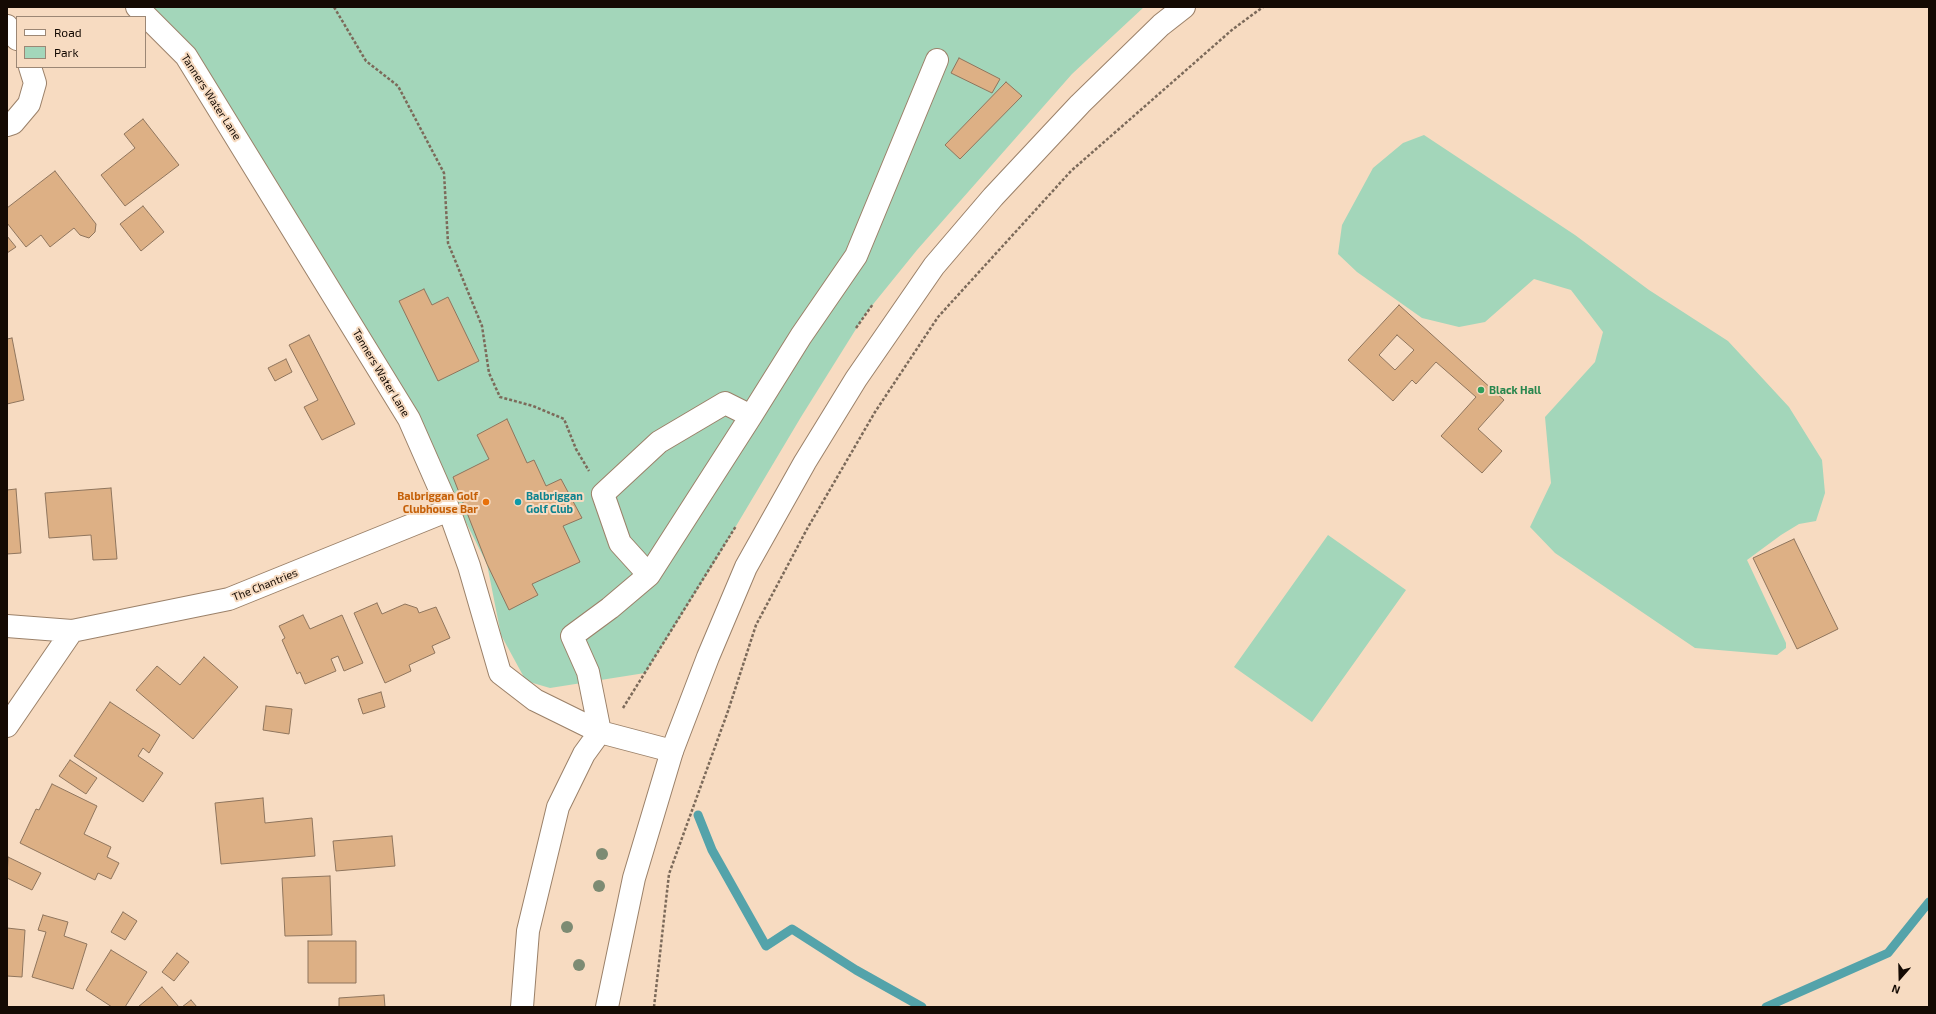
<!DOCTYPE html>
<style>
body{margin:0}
#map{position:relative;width:1936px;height:1014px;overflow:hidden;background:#f7dbc1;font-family:"Exo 2",sans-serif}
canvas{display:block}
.frame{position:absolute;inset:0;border:8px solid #140a03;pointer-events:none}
.legend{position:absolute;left:16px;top:16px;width:130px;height:52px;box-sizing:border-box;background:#f7dbc1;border:1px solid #9c8775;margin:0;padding:5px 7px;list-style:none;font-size:12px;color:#140a03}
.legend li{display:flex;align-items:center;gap:8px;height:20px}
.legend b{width:20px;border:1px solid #9c8775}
.north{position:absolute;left:1880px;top:958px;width:40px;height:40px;-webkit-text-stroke:3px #f7dbc1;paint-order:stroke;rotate:200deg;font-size:11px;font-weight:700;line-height:16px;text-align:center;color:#140a03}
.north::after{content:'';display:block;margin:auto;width:14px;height:18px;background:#140a03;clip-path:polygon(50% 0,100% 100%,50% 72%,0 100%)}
</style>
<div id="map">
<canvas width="1936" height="1014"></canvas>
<div class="frame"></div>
<ul class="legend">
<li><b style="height:5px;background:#fff"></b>Road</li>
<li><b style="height:11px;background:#a3d6ba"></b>Park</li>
</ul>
<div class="north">N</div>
</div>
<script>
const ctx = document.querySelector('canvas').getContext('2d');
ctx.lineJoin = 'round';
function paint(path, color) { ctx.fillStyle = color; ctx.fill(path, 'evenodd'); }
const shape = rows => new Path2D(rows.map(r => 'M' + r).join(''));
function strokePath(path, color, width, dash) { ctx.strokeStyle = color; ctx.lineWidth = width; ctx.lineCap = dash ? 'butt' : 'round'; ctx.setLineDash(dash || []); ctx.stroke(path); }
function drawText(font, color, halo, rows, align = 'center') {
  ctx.font = font + ' "Exo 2",sans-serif'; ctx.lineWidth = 4; ctx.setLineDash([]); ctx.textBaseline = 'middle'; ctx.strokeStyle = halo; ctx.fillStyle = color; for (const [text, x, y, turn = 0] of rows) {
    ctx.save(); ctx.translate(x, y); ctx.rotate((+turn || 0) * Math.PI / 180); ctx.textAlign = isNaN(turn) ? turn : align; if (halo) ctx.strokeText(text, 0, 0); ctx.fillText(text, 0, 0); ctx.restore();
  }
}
paint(shape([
 [137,7,1144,7,1072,74,917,250,866,313,801,417,717,558,645,673,550,688,526,681,501,635,487,564,414,419,295,222],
 [1424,135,1575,235,1649,290,1728,341,1789,407,1822,460,1825,493,1816,521,1799,524,1781,535,1747,560,1786,643,1786,648,1777,655,1695,648,1555,553,1530,527,1551,483,1545,417,1595,362,1603,332,1571,290,1534,279,1485,322,1459,327,1422,318,1357,272,1338,254,1342,225,1373,168,1403,143],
 [1328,535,1406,590,1312,722,1234,667]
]), '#a3d6ba');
strokePath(shape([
 [698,815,712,850,766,946,792,929,856,970,922,1007],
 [1766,1007,1888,953,1929,902]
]), '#54a3aa', 9);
const building = shape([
 [959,58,1000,79,992,93,951,73,959,58],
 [1006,82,1022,96,960,159,945,145,1006,82],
 [143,119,179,165,125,206,101,175,135,148,124,134,143,119],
 [55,171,96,224,95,232,89,238,80,235,74,228,50,247,41,235,26,247,7,223,7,208,55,171],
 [143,206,164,232,141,251,120,224,143,206],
 [7,236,16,247,7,253,7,236],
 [424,289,432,305,448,297,479,361,438,381,399,301,424,289],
 [1399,305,1504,400,1478,429,1502,451,1482,473,1441,436,1476,397,1436,362,1416,384,1412,380,1393,401,1348,360,1399,305],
 [1397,335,1414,350,1395,370,1379,355,1397,335],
 [309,335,355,424,322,440,304,407,318,400,289,345,309,335],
 [12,338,24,400,7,404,7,339,12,338],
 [286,359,292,372,275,381,268,368,286,359],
 [507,419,527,463,534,460,546,486,561,479,582,518,563,526,580,562,532,584,538,595,509,610,487,564,453,477,489,459,477,435,507,419],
 [111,488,117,559,93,560,91,535,49,538,45,493,111,488],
 [16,489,21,553,7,554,7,490,16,489],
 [1794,539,1838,629,1797,649,1753,558,1794,539],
 [377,603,382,614,405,604,417,608,419,613,436,607,450,638,432,646,435,653,409,665,411,671,385,683,354,613,377,603],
 [303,615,310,629,342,615,363,663,344,671,338,656,331,659,336,671,305,684,300,672,297,674,282,640,285,638,279,626,303,615],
 [204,657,238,687,193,739,136,690,157,666,180,685,204,657],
 [381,692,385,707,363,714,358,699,381,692],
 [110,702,160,735,149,753,143,748,138,756,163,773,143,802,74,756,110,702],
 [266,706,292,709,289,734,263,730,266,706],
 [70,760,97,778,86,794,59,776,70,760],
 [52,784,97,806,84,834,111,847,107,857,119,863,111,879,98,873,95,880,20,843,36,809,39,810,52,784],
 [263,798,265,823,312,818,315,856,221,864,215,803,263,798],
 [392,836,395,866,336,871,333,841,392,836],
 [8,857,41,873,32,890,7,878,8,857],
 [330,876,332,935,285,936,282,878,330,876],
 [123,912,137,921,125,940,111,932,123,912],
 [43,915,68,922,64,936,87,944,73,989,32,977,46,932,38,930,43,915],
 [7,928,25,930,22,977,7,976,7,928],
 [308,941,356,941,356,983,308,983,308,941],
 [111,950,147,972,125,1007,112,1007,86,990,111,950],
 [177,953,189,962,174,981,162,972,177,953],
 [162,987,179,1007,138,1007,162,987],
 [384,995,385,1007,339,1007,339,998,384,995],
 [191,1000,197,1007,182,1007,191,1000]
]);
paint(building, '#ddb085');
strokePath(building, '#8f755d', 1);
const minor = shape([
 [137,7,186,56,409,419,449,510,469,566,500,673,535,700,600,732,672,751],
 [7,26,17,39],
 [7,125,13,123,29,104,35,83,30,67],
 [649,575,620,543,603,494,659,442,725,403,751,416],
 [7,626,72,631,229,599,449,510],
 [7,726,72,631],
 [522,1007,528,931,558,807,584,754,600,732,588,672,572,636,610,608,649,575,751,416,801,336,856,256,937,60]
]);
const major = shape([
 [607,1007,634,878,672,751,708,657,746,567,805,462,856,379,934,266,993,197,1080,104,1161,25,1184,7]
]);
strokePath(minor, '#9b8169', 24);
strokePath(major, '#9b8169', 24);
strokePath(shape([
 [334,7,366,61,398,86,444,173,448,243,482,326,489,373,500,397,533,406,564,419,576,449,589,471],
 [856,328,873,304],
 [623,708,736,526],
 [654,1007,669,874,728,711,756,625,807,529,875,412,938,317,1071,171,1233,29,1263,7]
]), '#7c6a5a', 2.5, [3, 2]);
strokePath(minor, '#fff', 22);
strokePath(major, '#fff', 22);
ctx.fillStyle = '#7d8b73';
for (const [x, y] of [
 [602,854],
 [599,886],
 [567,927],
 [579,965]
]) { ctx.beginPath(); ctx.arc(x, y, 6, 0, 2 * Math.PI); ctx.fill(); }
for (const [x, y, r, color] of [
 [1481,390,4,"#2e9e5b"],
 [486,502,4,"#e8710a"],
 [518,502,4,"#0f9aa8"]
]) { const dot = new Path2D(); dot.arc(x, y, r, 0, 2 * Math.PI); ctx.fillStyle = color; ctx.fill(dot); strokePath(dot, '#f7dbc1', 1.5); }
drawText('11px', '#140a03', '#f7dbc1', [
 ["Tanners Water Lane",211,97,57],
 ["Tanners Water Lane",381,373,59],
 ["The Chantries",265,585,-22]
]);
drawText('bold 11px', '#27864d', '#f7dbc1', [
 ["Black Hall",1489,390]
], 'left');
drawText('bold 11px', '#c56008', '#f7dbc1', [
 ["Balbriggan Golf",478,496],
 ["Clubhouse Bar",478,509]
], 'right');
drawText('bold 11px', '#0d838f', '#f7dbc1', [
 ["Balbriggan",526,496],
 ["Golf Club",526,509]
], 'left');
</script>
